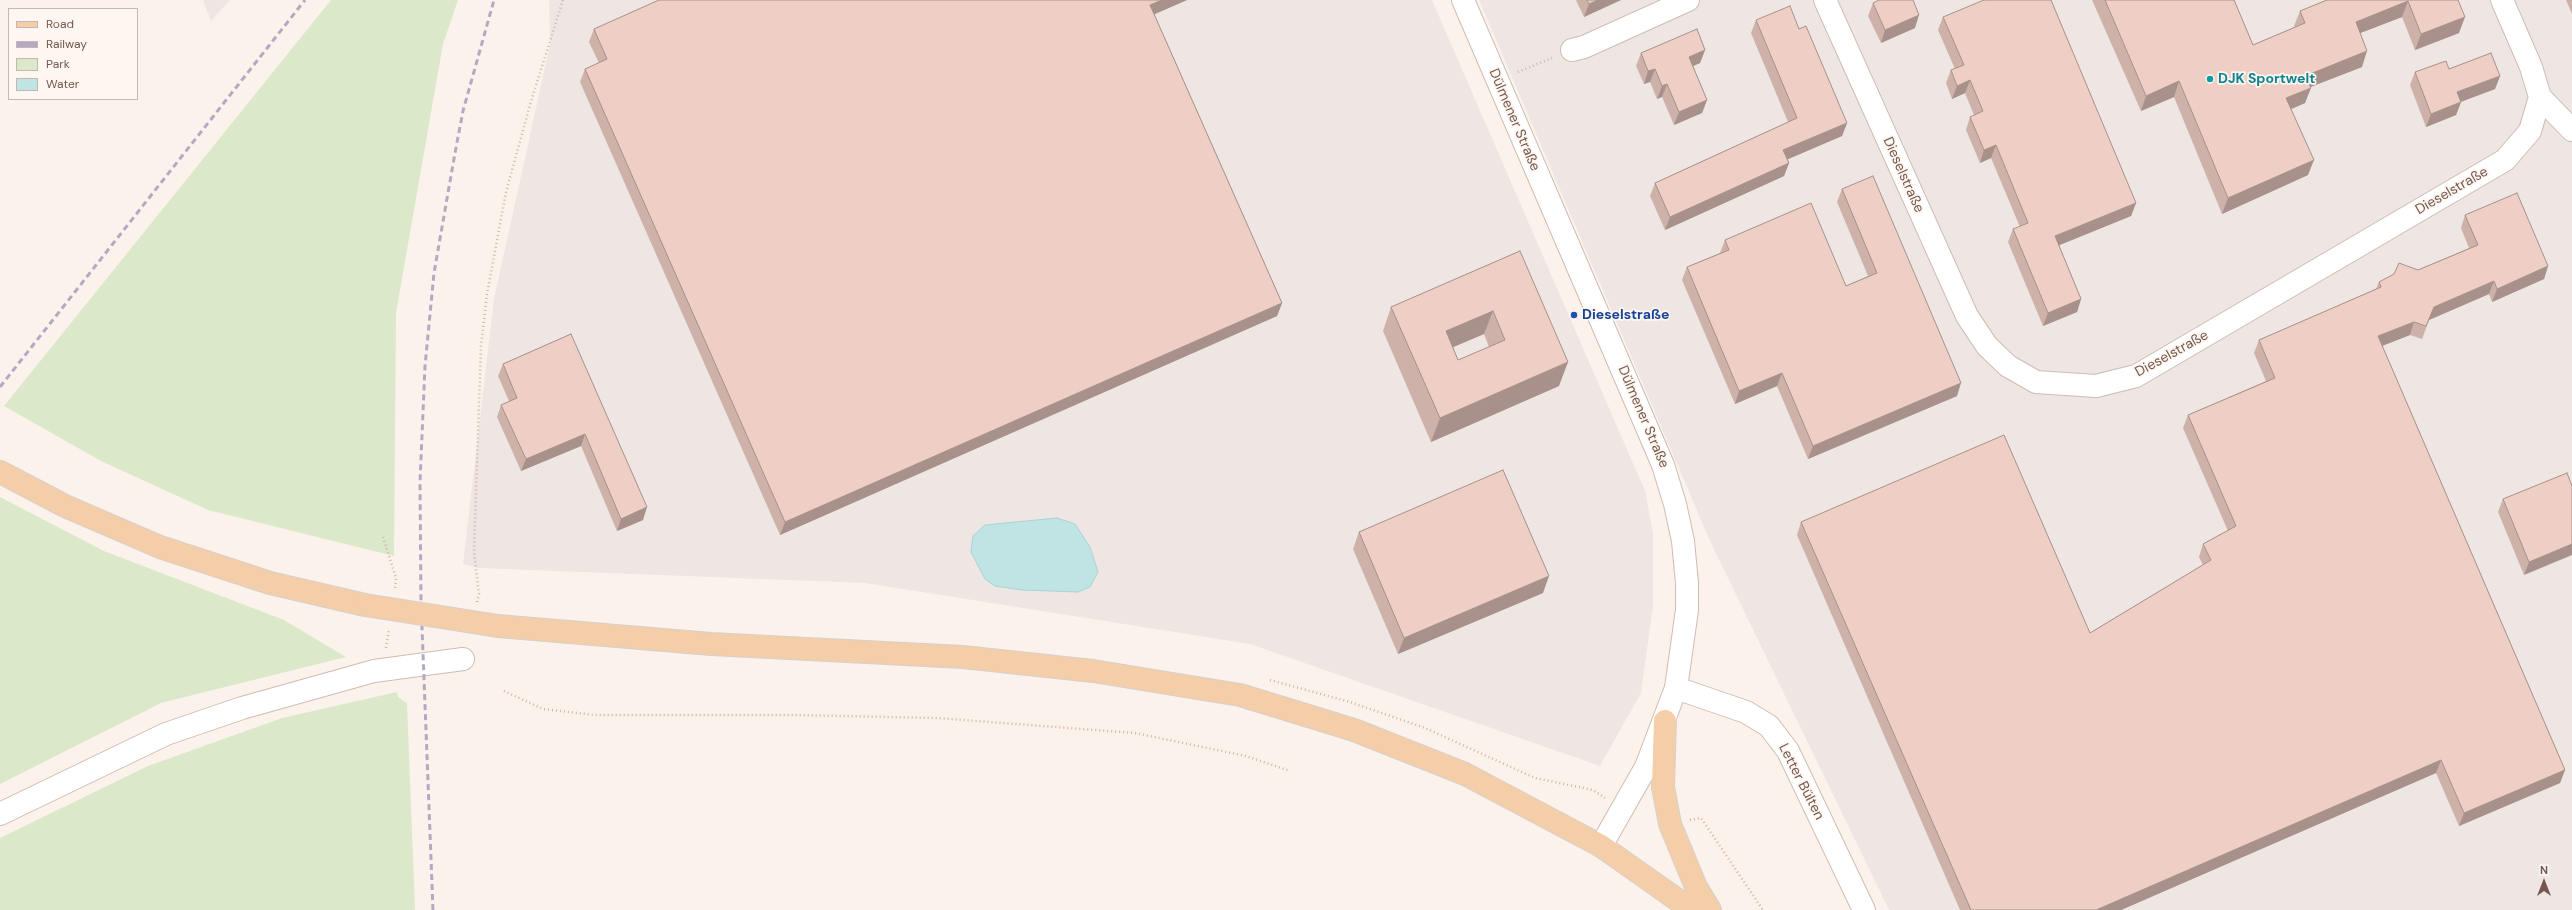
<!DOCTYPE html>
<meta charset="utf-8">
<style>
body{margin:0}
#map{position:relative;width:2572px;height:910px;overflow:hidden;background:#fbf3eb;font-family:"DM Sans",sans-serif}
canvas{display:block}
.legend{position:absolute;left:8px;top:8px;width:130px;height:92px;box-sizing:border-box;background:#fef7f1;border:1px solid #c7b7b0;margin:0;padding:5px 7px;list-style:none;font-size:12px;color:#75574f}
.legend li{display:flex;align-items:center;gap:8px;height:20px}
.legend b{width:20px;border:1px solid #c7b7b0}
.north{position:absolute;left:2524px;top:862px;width:40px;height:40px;-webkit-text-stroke:3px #fef7f1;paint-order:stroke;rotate:0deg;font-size:11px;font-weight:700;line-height:16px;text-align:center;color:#75574f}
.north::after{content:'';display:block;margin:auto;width:14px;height:18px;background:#75574f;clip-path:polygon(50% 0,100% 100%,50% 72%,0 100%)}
</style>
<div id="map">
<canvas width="2572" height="910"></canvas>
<ul class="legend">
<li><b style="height:5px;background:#f4cda9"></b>Road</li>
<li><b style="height:5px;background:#b4a9c5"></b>Railway</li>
<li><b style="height:11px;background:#dbe9ca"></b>Park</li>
<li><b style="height:11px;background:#c0e4e4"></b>Water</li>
</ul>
<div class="north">N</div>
</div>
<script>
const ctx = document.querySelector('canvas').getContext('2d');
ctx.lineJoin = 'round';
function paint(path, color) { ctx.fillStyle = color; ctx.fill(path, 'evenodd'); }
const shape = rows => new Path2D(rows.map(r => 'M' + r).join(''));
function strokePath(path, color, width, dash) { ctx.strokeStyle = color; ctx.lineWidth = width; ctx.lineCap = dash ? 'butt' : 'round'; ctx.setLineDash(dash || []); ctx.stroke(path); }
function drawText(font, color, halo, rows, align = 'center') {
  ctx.font = font + ' "DM Sans",sans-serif'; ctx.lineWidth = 3.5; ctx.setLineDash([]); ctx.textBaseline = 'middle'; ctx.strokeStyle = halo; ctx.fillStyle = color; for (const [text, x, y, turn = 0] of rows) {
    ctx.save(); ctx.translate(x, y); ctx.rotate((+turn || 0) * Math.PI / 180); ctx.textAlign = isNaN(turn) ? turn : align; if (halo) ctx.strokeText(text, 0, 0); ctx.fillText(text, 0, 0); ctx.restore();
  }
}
paint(shape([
 [203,0,230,0,211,21],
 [549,0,1432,0,1645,491,1653,533,1653,606,1641,693,1600,766,1250,644,865,583,479,568,463,564,494,299,550,44],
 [1479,0,2572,0,2572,910,1889,910,1710,541]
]), '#ede6e3');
paint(shape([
 [331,0,458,0,443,44,396,313,394,556,208,510,101,461,4,406],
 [0,497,104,551,284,620,346,657,161,703,0,784],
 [397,692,398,697,407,703,415,910,0,910,0,838,148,766,282,718]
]), '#dbe9ca');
const water = shape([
 [1057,518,1075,524,1090,547,1098,572,1090,587,1078,592,1022,590,995,586,985,579,971,552,973,536,985,525,1057,518]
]);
paint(water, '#c0e4e4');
strokePath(water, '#a7d5d5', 1);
const minor = shape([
 [1825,0,1967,316,1987,346,2008,366,2036,382,2096,386,2136,376,2505,160,2530,131,2540,97,2531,67,2502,0],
 [1572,50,1584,47,1688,0],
 [2540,97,2572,130],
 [1676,688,1746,712,1769,726,1788,751,1864,910],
 [0,814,166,734,242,708,374,671,463,659]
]);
const tertiary = shape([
 [1463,0,1663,465,1675,504,1683,541,1687,583,1687,610,1676,688,1646,767,1601,846]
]);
const primary = shape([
 [0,472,65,506,160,547,270,583,365,605],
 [498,626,711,644,963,657,1093,671,1240,695,1354,730,1465,774,1601,846,1692,910],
 [1665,721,1663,787,1670,824,1696,887,1710,910]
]);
strokePath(minor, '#cfbcb3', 24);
strokePath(tertiary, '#cfbcb3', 24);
strokePath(primary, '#d8d0ce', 24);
strokePath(shape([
 [1518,72,1552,58],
 [383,537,396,578,395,589],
 [477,602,479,594,474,552,481,346,487,294,506,192,532,98,563,0],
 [386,648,389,629],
 [1270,680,1350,702,1425,728,1535,778,1593,790,1605,798],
 [504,691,543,709,595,715,794,715,937,718,1135,733,1246,756,1290,771],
 [1690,820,1701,818,1763,910]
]), '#d4b2a7', 2.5, [1, 3]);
strokePath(minor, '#fff', 22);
strokePath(tertiary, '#fff', 22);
strokePath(primary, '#f4cda9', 22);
strokePath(shape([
 [0,387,305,0],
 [433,910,421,602,420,482,425,366,434,273,455,153,463,111,494,0]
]), '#b4a9c5', 3, [6, 4]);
const primaryBridge = shape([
 [365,605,498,626]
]);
strokePath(primaryBridge, '#d8d0ce', 24, []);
strokePath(primaryBridge, '#f4cda9', 22);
paint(shape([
 [1187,0,1154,14,1282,303,1277,316,780,535,580,82,585,69,599,63,589,42,594,29],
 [1576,0,1621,0,1584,17],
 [2092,0,2234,0,2253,45,2295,27,2294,26,2300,11,2327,0,2458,0,2459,33,2415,50,2402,17,2360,33,2362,67,2310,87,2305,103,2291,109,2308,175,2222,214,2174,97,2141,111],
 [2566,0,2572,0,2572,14],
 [1873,3,1915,28,1881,43,1868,16],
 [1943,17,2136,203,2131,216,2059,245,2081,299,2077,312,2043,326,2008,242,2013,229,2020,227,1991,158,1980,163,1966,130,1970,117,1974,115,1965,93,1952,99,1946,83,1951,70,1955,69,1938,30],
 [1756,20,1799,29,1847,123,1842,136,1788,159,1789,163,1784,176,1665,230,1650,196,1655,183,1788,122,1751,33],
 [1705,50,1700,63,1693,66,1707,100,1702,113,1674,125,1662,97,1657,99,1650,82,1644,84,1636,66,1641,53],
 [2449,69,2500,76,2495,89,2461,102,2456,115,2426,127,2410,85,2415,72],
 [1842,189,1957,396,1808,459,1777,386,1735,404,1682,280,1687,267,1720,253,1725,240,1846,286,1868,276,1837,202],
 [2465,215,2548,266,2544,279,2492,302,2489,294,2429,320,2422,339,2410,335,2382,346,2565,770,2560,783,2459,826,2436,773,2121,910,1960,910,1797,535,1801,522,2090,633,2203,565,2199,557,2203,544,2228,531,2183,428,2188,415,2266,381,2254,353,2259,340,2376,289,2379,282,2418,270,2469,248,2461,228],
 [1520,251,1559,386,1431,442,1383,331,1391,307],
 [1484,334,1489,347,1458,360,1453,347],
 [571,334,643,520,617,531,581,446,521,471,497,417,501,405,509,401,498,376,503,364],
 [2572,486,2524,575,2498,512,2503,499],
 [1359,532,1543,593,1398,654,1353,549]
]), '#ceb2a9');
paint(shape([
 [1162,0,1187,0,1146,18,1150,5],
 [1598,0,1621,0,1584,17,1589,4],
 [2408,1,2402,17,2350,37,2356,22],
 [1919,15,1915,28,1881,43,1885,30],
 [2465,17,2459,33,2415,50,2421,34],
 [1705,50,1700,63,1684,70,1689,57],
 [2367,51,2362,67,2300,91,2305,76],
 [1655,69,1650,82,1644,84,1648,71],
 [2500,76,2495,89,2452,105,2457,92],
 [1970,80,1965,93,1952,99,1957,86],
 [2179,81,2174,97,2141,111,2146,96],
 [1667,84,1662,97,1657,99,1662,86],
 [2311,88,2305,103,2280,114,2286,98],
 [1707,100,1702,113,1674,125,1679,112],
 [2461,102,2456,115,2426,127,2431,114],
 [1847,123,1842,136,1779,163,1783,150],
 [1996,145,1991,158,1980,163,1984,150],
 [2314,160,2308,175,2222,214,2228,198],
 [1789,163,1784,176,1665,230,1670,217],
 [2136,203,2131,216,2050,249,2055,236],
 [2548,266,2544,279,2492,302,2497,289],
 [2494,281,2489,294,2429,320,2422,339,2434,307],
 [2081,299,2077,312,2043,326,2048,313],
 [1282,303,1277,316,780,535,785,522],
 [1493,311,1484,334,1437,354,1446,331],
 [2414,322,2410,335,2374,349,2378,336],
 [1568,362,1559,386,1431,442,1440,418],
 [1782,373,1777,386,1735,404,1739,391],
 [1961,383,1957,396,1808,459,1813,446],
 [585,434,581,446,521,471,526,459],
 [647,507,643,520,617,531,621,519],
 [2572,544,2572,555,2524,575,2529,562],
 [1549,576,1543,593,1398,654,1404,638],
 [2441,760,2436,773,2121,910,2096,910],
 [2565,770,2560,783,2459,826,2464,813]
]), '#a7918a');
const building = shape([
 [659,0,1162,0,1150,5,1282,303,785,522,585,69,607,59,594,29,659,0],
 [1587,0,1598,0,1589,4,1587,0],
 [1879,0,1913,0,1919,15,1885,30,1873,3,1879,0],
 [1984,0,2051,0,2136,203,2055,236,2081,299,2048,313,2013,229,2028,223,1996,145,1984,150,1970,117,1983,111,1970,80,1957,86,1951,70,1964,65,1943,17,1984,0],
 [2105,0,2234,0,2253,45,2305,23,2300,11,2327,0,2458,0,2465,17,2421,34,2408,1,2356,22,2367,51,2305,76,2311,88,2286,98,2314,160,2228,198,2179,81,2146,96,2105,0],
 [1790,6,1799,29,1806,26,1847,123,1783,150,1789,163,1670,217,1655,183,1797,118,1756,20,1790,6],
 [1697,29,1705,50,1689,57,1707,100,1679,112,1667,84,1662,86,1655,69,1648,71,1641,53,1697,29],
 [2491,53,2500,76,2457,92,2461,102,2431,114,2415,72,2446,61,2449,69,2491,53],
 [1873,176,1961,383,1813,446,1782,373,1739,391,1687,267,1729,250,1725,240,1811,203,1846,286,1877,273,1842,189,1873,176],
 [2517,193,2548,266,2497,289,2494,281,2434,307,2426,326,2414,322,2378,336,2565,770,2464,813,2441,760,2096,910,1971,910,1801,522,2004,435,2090,633,2211,560,2203,544,2236,526,2188,415,2275,378,2259,340,2381,287,2379,282,2394,274,2399,263,2418,270,2478,245,2465,215,2517,193],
 [1520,251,1568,362,1440,418,1391,307,1520,251],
 [1493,311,1505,340,1458,360,1446,331,1493,311],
 [571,334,647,507,621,519,585,434,526,459,501,405,517,398,503,364,571,334],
 [1503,470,1549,576,1404,638,1359,532,1503,470],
 [2567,473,2572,486,2572,544,2529,562,2503,499,2567,473]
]);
paint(building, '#efcfc5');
strokePath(building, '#a7918a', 1);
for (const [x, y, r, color] of [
 [2210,79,4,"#0f9aa8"],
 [1574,315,4,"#1a4fb4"]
]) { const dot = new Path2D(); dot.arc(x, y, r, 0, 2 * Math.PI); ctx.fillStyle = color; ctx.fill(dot); strokePath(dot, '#fef7f1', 1.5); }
drawText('bold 14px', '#0d838f', '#fef7f1', [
 ["DJK Sportwelt",2218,79]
], 'left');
drawText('14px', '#75574f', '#fef7f1', [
 ["Dülmener Straße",1514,120,67],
 ["Dieselstraße",1903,175,66],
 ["Dieselstraße",2452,191,-30],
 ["Dieselstraße",2172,354,-29],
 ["Dülmener Straße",1643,417,67],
 ["Letter Bülten",1801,782,63]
]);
drawText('bold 14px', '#164399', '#fef7f1', [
 ["Dieselstraße",1582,315]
], 'left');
</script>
